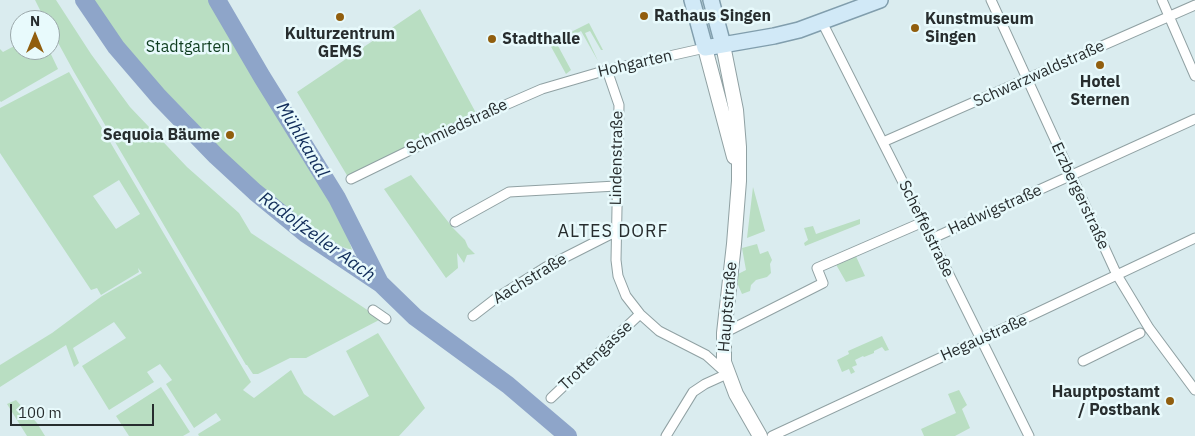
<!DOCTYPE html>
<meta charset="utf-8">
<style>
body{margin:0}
#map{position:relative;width:1195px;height:436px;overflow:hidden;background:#daecef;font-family:"IBM Plex Sans",sans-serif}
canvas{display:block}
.north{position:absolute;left:10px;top:10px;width:50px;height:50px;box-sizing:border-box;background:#e8fafc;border:1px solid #9ba8aa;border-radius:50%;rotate:0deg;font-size:14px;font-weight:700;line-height:20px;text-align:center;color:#272d2e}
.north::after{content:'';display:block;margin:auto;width:18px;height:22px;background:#915e0e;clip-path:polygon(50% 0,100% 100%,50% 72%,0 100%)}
.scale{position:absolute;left:10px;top:404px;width:144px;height:22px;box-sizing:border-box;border:2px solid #272d2e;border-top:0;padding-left:6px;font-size:15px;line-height:18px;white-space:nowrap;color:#272d2e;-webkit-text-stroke:4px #e8fafc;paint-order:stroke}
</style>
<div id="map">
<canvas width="1195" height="436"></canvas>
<div class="north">N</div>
<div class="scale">100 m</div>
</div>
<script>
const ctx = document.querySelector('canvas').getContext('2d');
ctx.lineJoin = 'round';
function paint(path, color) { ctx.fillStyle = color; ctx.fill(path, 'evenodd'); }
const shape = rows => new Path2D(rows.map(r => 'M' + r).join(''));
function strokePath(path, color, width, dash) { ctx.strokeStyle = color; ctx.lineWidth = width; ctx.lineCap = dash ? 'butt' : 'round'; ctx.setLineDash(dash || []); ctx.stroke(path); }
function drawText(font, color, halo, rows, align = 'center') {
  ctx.font = font + ' "IBM Plex Sans",sans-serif'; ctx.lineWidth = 5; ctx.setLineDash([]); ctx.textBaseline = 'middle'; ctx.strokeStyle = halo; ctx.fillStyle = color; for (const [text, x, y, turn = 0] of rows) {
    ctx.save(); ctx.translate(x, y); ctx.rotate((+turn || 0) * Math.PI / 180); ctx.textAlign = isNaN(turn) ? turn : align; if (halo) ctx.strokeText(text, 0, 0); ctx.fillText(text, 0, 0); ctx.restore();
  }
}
paint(shape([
 [35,0,56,0,91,54,130,107,187,167,239,213,251,233,381,319,306,358,290,358,258,374,253,374,247,365,246,365,74,72,50,28,50,20,45,20],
 [88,0,215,0,261,78,336,198,352,250,301,234,216,147,190,116,118,45],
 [420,9,476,113,348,177,297,92],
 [589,23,603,50,601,50,590,31,585,33,598,61,581,31,557,44,571,70,566,74,549,43],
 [20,43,20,50,49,50,58,69,1,102,0,101,0,49,3,52],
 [69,72,251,382,243,390,254,398,291,370,304,394,334,416,369,396,346,351,378,333,425,408,399,436,199,436,198,434,221,420,216,413,194,428,166,384,172,380,160,364,147,372,154,382,109,410,82,366,126,338,114,322,73,348,79,363,74,367,66,345,0,387,0,365,52,333,102,296,142,273,138,268,139,272,101,295,97,288,91,290,0,153,0,108],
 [119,180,140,214,116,229,93,196],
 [411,175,453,228,465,240,468,247,475,254,467,255,464,263,457,253,458,268,446,278,384,189],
 [753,187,765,231,747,238],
 [860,219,860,224,805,246,804,243,808,240,804,228,813,226,816,234],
 [757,244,760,254,768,251,772,260,770,264,771,273,767,277,756,280,751,285,750,291,742,294,734,276,746,270,742,248],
 [854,252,865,276,846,282,834,261],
 [882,336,889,350,885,351,882,347,874,351,874,353,864,357,863,356,855,360,857,365,852,367,855,372,851,374,849,369,842,372,837,360,849,354,848,351],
 [161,387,190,432,183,436,129,436,116,416],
 [959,390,967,405,962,409,970,428,955,436,924,436,921,429,956,413,948,394],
 [16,400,37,423,45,436,27,436,7,404]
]), '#b9dec2');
strokePath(shape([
 [84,0,116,47,159,97,216,156,255,192,306,234,381,284,415,317,508,385,568,436],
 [217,0,262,77,337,198,380,283]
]), '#8ea5c9', 18);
const street = shape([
 [991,0,1117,275,1149,328,1195,390],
 [1162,0,1195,76],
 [822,22,923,222,1029,436],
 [607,70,619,105,616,260,618,276,626,296,640,314,659,331,706,355,727,374,705,384,693,392,666,436],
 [883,142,1195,5],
 [351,179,480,116,542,89,607,70,705,48],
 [455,222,509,192,616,186],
 [931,239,1195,119],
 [373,310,386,319],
 [473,316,495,299,546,267,615,232],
 [724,333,823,283,817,268,923,222],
 [1083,361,1140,333],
 [551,398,640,314],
 [772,436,1028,317,1195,238]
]);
const secondary = shape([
 [723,45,736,110,739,147,739,181,734,244,724,333,724,362,736,394,760,436],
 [705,48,734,157]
]);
const primary = shape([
 [692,0,705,48,774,36,799,30,880,0],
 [711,0,723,45]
]);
strokePath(street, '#90a1a3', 11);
strokePath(secondary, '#90a1a3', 16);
strokePath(primary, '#819ead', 18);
strokePath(street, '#fff', 9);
strokePath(secondary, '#fff', 14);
strokePath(primary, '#d1e9f7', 15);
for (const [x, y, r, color] of [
 [644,16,5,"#915e0e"],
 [340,17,5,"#915e0e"],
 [915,28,5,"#915e0e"],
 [492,39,5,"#915e0e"],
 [1100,65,5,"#915e0e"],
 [230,135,5,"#915e0e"],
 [1170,401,5,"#915e0e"]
]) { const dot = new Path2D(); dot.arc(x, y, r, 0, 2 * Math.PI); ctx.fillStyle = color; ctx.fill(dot); strokePath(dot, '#e8fafc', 2); }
drawText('bold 16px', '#272d2e', '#e8fafc', [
 ["Rathaus Singen",654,16],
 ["Kunstmuseum",925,19],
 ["Singen",925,37],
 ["Kulturzentrum",340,34,"center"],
 ["GEMS",340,52,"center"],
 ["Stadthalle",502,39],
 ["Hotel",1100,82,"center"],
 ["Sternen",1100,100,"center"],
 ["Sequoia Bäume",220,135,"right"],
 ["Hauptpostamt",1160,392,"right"],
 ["/ Postbank",1160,410,"right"]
], 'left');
drawText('16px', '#0f3d20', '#e8fafc', [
 ["Stadtgarten",188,47]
]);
drawText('16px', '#272d2e', '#e8fafc', [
 ["Hohgarten",635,64,-13],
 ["Schwarzwaldstraße",1039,74,-24],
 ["Schmiedstraße",457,127,-25],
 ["Lindenstraße",617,158,-89],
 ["Erzbergerstraße",1080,196,65],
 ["Hadwigstraße",995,210,-24],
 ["Scheffelstraße",926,229,64],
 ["Aachstraße",530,279,-31],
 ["Hauptstraße",728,307,-85],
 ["Hegaustraße",984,338,-24],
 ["Trottengasse",596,356,-43]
]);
drawText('italic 18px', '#102c59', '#e8fafc', [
 ["Mühlkanal",302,140,59],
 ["Radolfzeller Aach",317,237,36]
]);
ctx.letterSpacing = '1px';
drawText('18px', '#272d2e', '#e8fafc', [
 ["ALTES DORF",613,232]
]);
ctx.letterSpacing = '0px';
</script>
